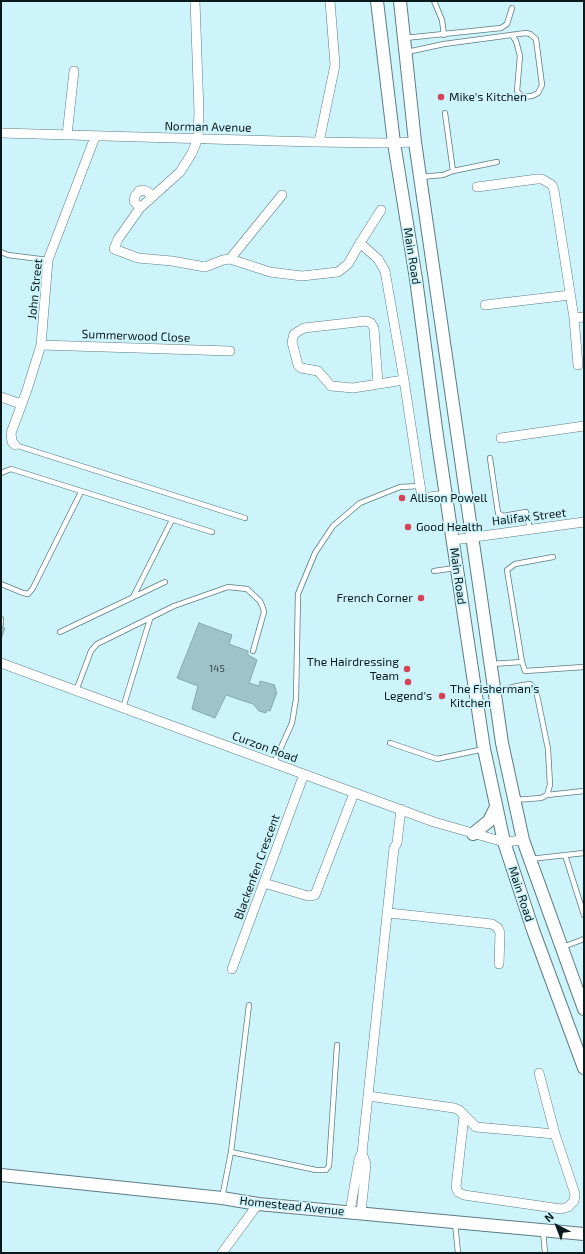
<!DOCTYPE html>
<style>
body{margin:0}
#map{position:relative;width:585px;height:1254px;overflow:hidden;background:#cef4fb;font-family:"Exo 2",sans-serif}
canvas{display:block}
.frame{position:absolute;inset:0;border:2px solid #0a191b;pointer-events:none}
.north{position:absolute;left:537px;top:1206px;width:40px;height:40px;-webkit-text-stroke:3px #cef4fb;paint-order:stroke;rotate:318deg;font-size:11px;font-weight:700;line-height:16px;text-align:center;color:#0a191b}
.north::after{content:'';display:block;margin:auto;width:14px;height:18px;background:#0a191b;clip-path:polygon(50% 0,100% 100%,50% 72%,0 100%)}
</style>
<div id="map">
<canvas width="585" height="1254"></canvas>
<div class="frame"></div>
<div class="north">N</div>
</div>
<script>
const ctx = document.querySelector('canvas').getContext('2d');
ctx.lineJoin = 'round';
function paint(path, color) { ctx.fillStyle = color; ctx.fill(path, 'evenodd'); }
const shape = rows => new Path2D(rows.map(r => 'M' + r).join(''));
function strokePath(path, color, width, dash) { ctx.strokeStyle = color; ctx.lineWidth = width; ctx.lineCap = dash ? 'butt' : 'round'; ctx.setLineDash(dash || []); ctx.stroke(path); }
function drawText(font, color, halo, rows, align = 'center') {
  ctx.font = font + ' "Exo 2",sans-serif'; ctx.lineWidth = 3.5; ctx.setLineDash([]); ctx.textBaseline = 'middle'; ctx.strokeStyle = halo; ctx.fillStyle = color; for (const [text, x, y, turn = 0] of rows) {
    ctx.save(); ctx.translate(x, y); ctx.rotate((+turn || 0) * Math.PI / 180); ctx.textAlign = isNaN(turn) ? turn : align; if (halo) ctx.strokeText(text, 0, 0); ctx.fillText(text, 0, 0); ctx.restore();
  }
}
const building = shape([
 [199,623,232,635,229,644,248,651,248,655,257,660,249,683,259,686,260,681,275,685,274,687,276,688,275,691,277,692,270,711,267,710,266,713,259,711,253,704,226,695,215,718,192,709,198,686,177,678,199,623],
 [1,627,5,628,1,639,1,627]
]);
paint(building, '#9ec4ca');
strokePath(building, '#84a8ae', 1);
const lane = shape([
 [434,1,442,20,444,35],
 [405,38,501,28,507,24,512,8],
 [407,52,444,44,526,33,530,34,536,39,542,85,538,93,532,96,522,97,517,91,520,56,516,41,512,35],
 [445,113,453,171],
 [420,177,443,175,453,171,497,162],
 [1,252,8,255,48,260],
 [15,445,245,518],
 [490,458,498,513,503,516,526,512,530,529],
 [1,473,11,469,212,532],
 [434,571,455,568],
 [1,584,23,593,28,594,33,588,81,492],
 [133,597,172,520],
 [1,619,1,624],
 [60,632,165,582],
 [522,662,525,671,584,667],
 [491,664,522,662,507,570,515,564,553,557],
 [76,691,91,651,97,644,174,606,228,587,247,589,260,601,263,608,264,612,253,651],
 [495,692,517,686,530,684,536,690,548,749,550,785,547,795,541,798,514,800],
 [123,708,150,619],
 [390,743,437,759,484,749],
 [274,763,292,723,296,699,298,594,315,553,333,526,360,503,400,487,419,486],
 [547,795,584,791],
 [565,855,584,915],
 [530,859,584,853],
 [563,947,584,939],
 [231,1152,316,1170,326,1170,329,1166,337,1045],
 [222,1198,231,1152,249,1005],
 [455,1223,458,1253],
 [543,1231,545,1253]
]);
const street = shape([
 [195,1,199,112,198,138,192,153,180,172,140,208,118,239,114,249,138,258,172,261,205,267,223,260,230,259,270,272,302,276,338,272,348,264,360,243],
 [1,133,314,142,384,143,415,142],
 [67,135,74,71],
 [319,142,335,65,330,1],
 [477,187,537,179,542,179,552,185,554,190,574,318],
 [140,208,134,201,135,196,139,191,144,190,153,195],
 [381,210,360,243,378,259,385,271,404,380],
 [230,259,282,195],
 [485,305,570,295],
 [41,345,230,351],
 [578,365,574,318,584,317],
 [378,384,374,328,371,323,366,321,304,328,294,334,292,342,298,365,301,368,318,371,331,386,353,388,404,380,422,498,446,495],
 [1,397,21,404],
 [501,438,584,426],
 [15,445,12,442,11,433,27,390,41,345,48,260,95,137],
 [453,540,584,522],
 [1,663,434,822,504,842,523,840],
 [264,883,308,896,315,895,354,793],
 [389,913,492,924,498,928,500,933,499,964],
 [232,969,304,774],
 [539,1073,555,1134],
 [368,1096,454,1108,459,1110,476,1127,555,1134,575,1194,574,1201,568,1207,561,1209,464,1195,458,1192,456,1187,464,1116],
 [350,1212,359,1159,362,1153,394,848,397,843,401,809],
 [361,1213,366,1164,362,1153],
 [222,1253,258,1204]
]);
const secondary = shape([
 [377,1,394,143,416,279,437,436,484,749,504,842,533,930,584,1068],
 [400,1,415,142,502,743,523,840,584,1009],
 [473,834,489,821,496,807],
 [1,1175,222,1198,258,1204,584,1234]
]);
strokePath(lane, '#5a7d83', 6);
strokePath(street, '#5a7d83', 10);
strokePath(secondary, '#5a7d83', 14);
strokePath(lane, '#fff', 4.5);
strokePath(street, '#fff', 9);
strokePath(secondary, '#fff', 12);
for (const [x, y, r, color] of [
 [441,97,4,"#d44355"],
 [402,498,4,"#d44355"],
 [408,527,4,"#d44355"],
 [421,598,4,"#d44355"],
 [407,669,4,"#d44355"],
 [408,682,4,"#d44355"],
 [442,696,4,"#d44355"]
]) { const dot = new Path2D(); dot.arc(x, y, r, 0, 2 * Math.PI); ctx.fillStyle = color; ctx.fill(dot); strokePath(dot, '#cef4fb', 1.5); }
drawText('10px', '#2f4447', null, [
 ["145",217,669]
]);
drawText('12px', '#0a191b', '#cef4fb', [
 ["Mike's Kitchen",449,97],
 ["Allison Powell",410,498],
 ["Good Health",416,527],
 ["French Corner",413,598,"right"],
 ["The Hairdressing",399,662,"right"],
 ["Team",399,676,"right"],
 ["The Fisherman's",450,689],
 ["Kitchen",450,703],
 ["Legend's",408,696,"center"]
], 'left');
drawText('12px', '#0a191b', '#cef4fb', [
 ["Norman Avenue",208,127,1],
 ["Main Road",412,256,81],
 ["John Street",35,289,-84],
 ["Summerwood Close",136,336,2],
 ["Halifax Street",529,517,-7],
 ["Main Road",458,576,82],
 ["Curzon Road",265,747,20],
 ["Blackenfen Crescent",257,867,-70],
 ["Main Road",521,894,72],
 ["Homestead Avenue",292,1206,6]
]);
</script>
